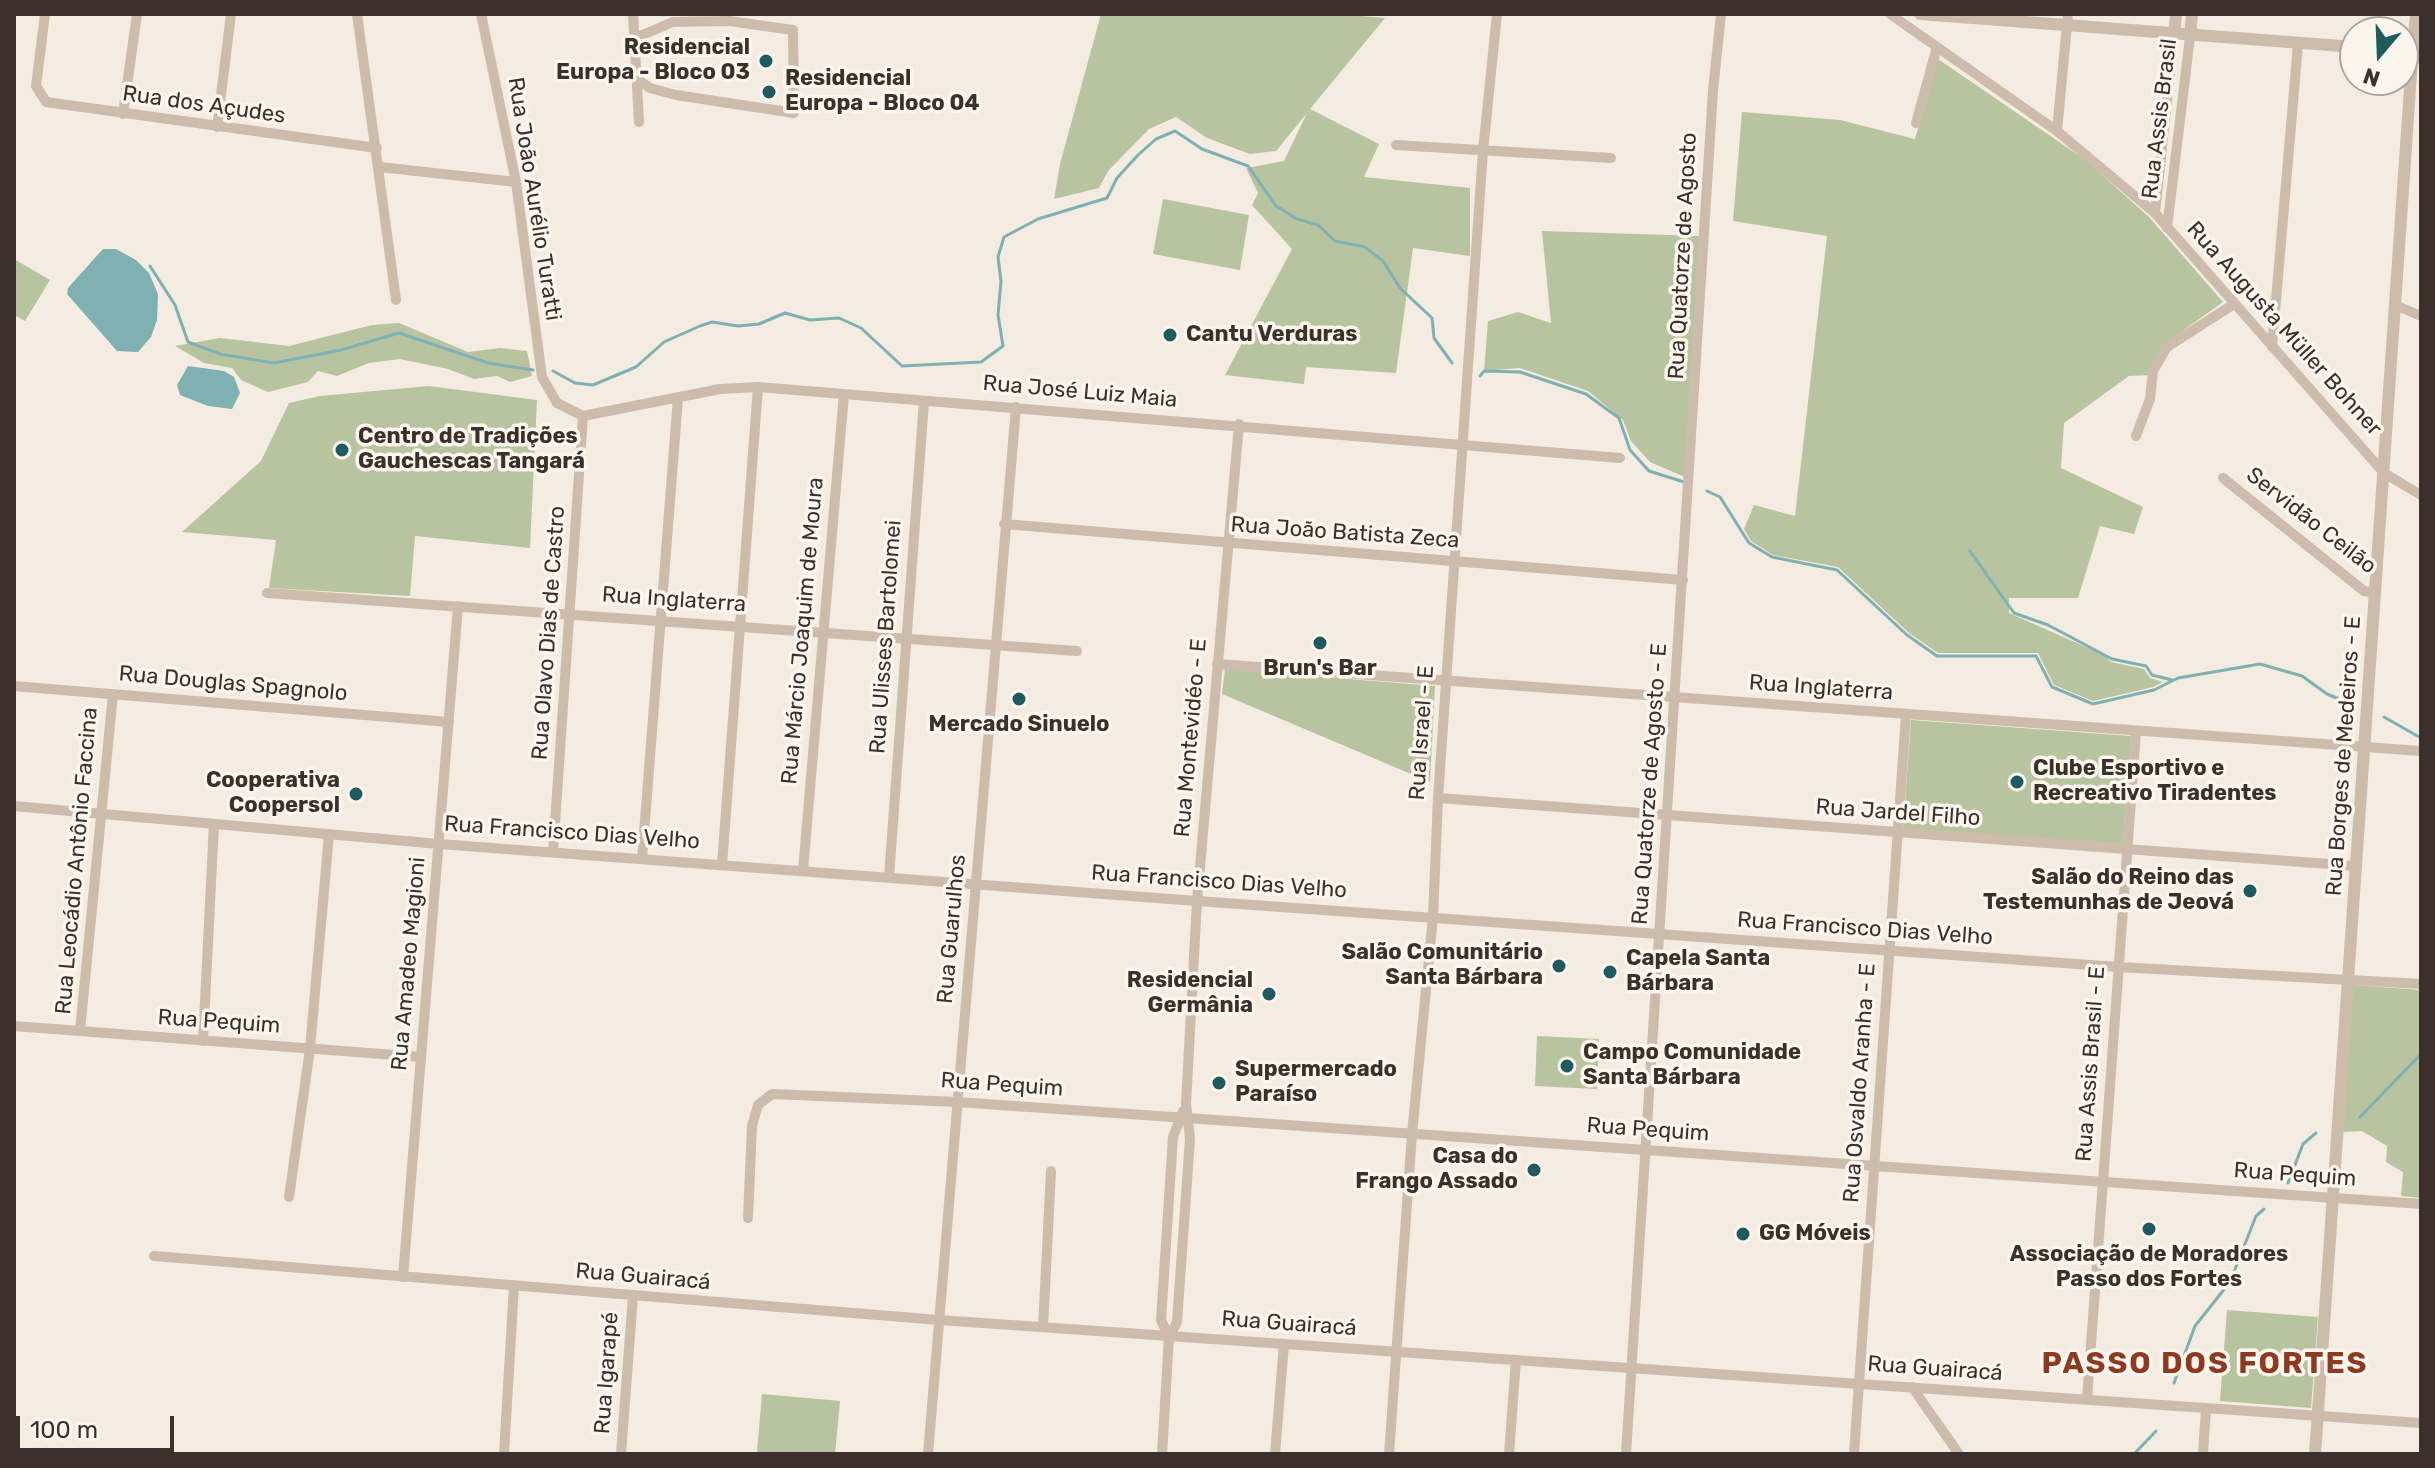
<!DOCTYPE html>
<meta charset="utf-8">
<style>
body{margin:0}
#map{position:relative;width:2435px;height:1468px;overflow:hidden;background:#f4ebe1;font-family:Rubik,sans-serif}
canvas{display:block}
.frame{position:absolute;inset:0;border:16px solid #3b302b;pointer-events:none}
.north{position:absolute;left:2339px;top:16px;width:80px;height:80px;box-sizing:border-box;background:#fbf5ee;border:2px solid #aea6a0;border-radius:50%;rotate:199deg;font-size:22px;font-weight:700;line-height:32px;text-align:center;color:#3b302b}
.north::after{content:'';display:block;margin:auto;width:28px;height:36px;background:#1f5a5e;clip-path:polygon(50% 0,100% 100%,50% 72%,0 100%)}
.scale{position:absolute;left:16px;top:1416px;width:158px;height:36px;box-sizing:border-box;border:4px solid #3b302b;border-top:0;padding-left:10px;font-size:24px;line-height:28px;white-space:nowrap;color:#3b302b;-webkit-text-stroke:6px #fbf5ee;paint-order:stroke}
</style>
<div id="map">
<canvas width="2435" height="1468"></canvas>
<div class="frame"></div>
<div class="north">N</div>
<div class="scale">100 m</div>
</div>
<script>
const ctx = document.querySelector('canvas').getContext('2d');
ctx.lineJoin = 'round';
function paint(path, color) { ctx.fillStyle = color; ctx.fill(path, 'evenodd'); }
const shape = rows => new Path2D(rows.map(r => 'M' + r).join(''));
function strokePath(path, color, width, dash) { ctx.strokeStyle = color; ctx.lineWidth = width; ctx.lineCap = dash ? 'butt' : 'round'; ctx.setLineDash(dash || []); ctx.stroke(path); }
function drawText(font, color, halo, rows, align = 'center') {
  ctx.font = font + ' Rubik,sans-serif'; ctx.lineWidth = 7; ctx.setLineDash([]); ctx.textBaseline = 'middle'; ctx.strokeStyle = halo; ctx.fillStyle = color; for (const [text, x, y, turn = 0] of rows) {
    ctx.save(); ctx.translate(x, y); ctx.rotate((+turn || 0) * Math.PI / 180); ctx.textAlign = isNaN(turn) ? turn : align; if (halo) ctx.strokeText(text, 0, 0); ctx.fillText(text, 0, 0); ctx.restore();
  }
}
paint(shape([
 [1101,14,1336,14,1385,18,1310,109,1379,144,1364,177,1470,188,1470,256,1413,248,1396,373,1306,367,1304,384,1225,375,1292,249,1252,205,1258,193,1246,168,1284,161,1307,113,1276,151,1250,154,1207,138,1176,117,1149,129,1108,171,1099,188,1054,199,1060,164],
 [1938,59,2084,159,2149,217,2223,302,2163,345,2149,375,2129,376,2064,423,2061,468,2143,507,2134,534,2100,526,2078,598,2009,598,2009,613,2104,655,2111,662,2144,669,2150,678,2163,682,2153,687,2093,701,2054,685,2038,653,1938,653,1909,633,1838,567,1773,555,1751,541,1744,529,1754,505,1795,516,1827,236,1733,221,1742,112,1840,120,1915,139],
 [1163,199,1249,215,1240,270,1153,254],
 [1542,231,1701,236,1685,477,1650,462,1631,441,1623,420,1588,391,1520,368,1484,371,1488,321,1518,312,1551,323],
 [14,259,50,280,25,321,14,315],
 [399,323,468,352,500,348,527,351,532,376,510,382,497,376,474,379,448,369,400,359,369,363,337,376,318,371,308,382,268,392,241,380,232,368,204,363,175,346,220,338,289,346,372,325],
 [429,386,537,400,530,548,415,536,410,596,269,588,276,540,182,532,261,461,289,403,320,396],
 [1225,669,1435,686,1430,782,1222,694],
 [1911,720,2131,736,2123,844,1903,829],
 [2353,985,2421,990,2421,1198,2401,1196,2403,1172,2386,1162,2387,1146,2362,1131,2343,1132],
 [1537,1036,1599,1039,1597,1089,1535,1086],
 [2227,1310,2318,1317,2311,1408,2220,1401],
 [762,1394,840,1401,835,1454,757,1452]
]), '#b8c4a0');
paint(shape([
 [103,249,116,249,136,260,149,273,158,294,157,320,151,337,138,352,117,351,67,294,68,288],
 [188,366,224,371,234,377,240,393,232,409,208,406,180,395,177,385]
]), '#7fb0b2');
strokePath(shape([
 [150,266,175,305,188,342,220,354,274,363,341,350,399,333,488,363,533,370],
 [553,371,575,383,593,385,636,367,664,342,700,326,712,322,738,326,759,324,785,313,810,320,839,318,861,328,902,366,981,362,1003,346,998,315,1001,281,998,257,1004,237,1038,219,1107,198,1117,178,1138,155,1156,139,1175,131,1202,149,1248,166,1276,206,1297,219,1318,225,1335,241,1365,247,1383,261,1400,288,1432,318,1434,338,1452,363],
 [1480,376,1484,371,1520,372,1586,394,1619,418,1630,450,1649,471,1684,482],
 [1707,491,1720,497,1749,543,1772,557,1837,570,1907,635,1937,656,2036,656,2052,687,2093,704,2154,690,2178,678,2260,664,2302,676,2327,694,2351,704],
 [1970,551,2014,613,2048,625,2112,659,2146,666,2152,675,2172,680],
 [2384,717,2421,738],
 [2360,1117,2421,1054],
 [2288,1183,2303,1144,2316,1133],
 [2174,1383,2195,1326,2230,1282,2256,1216,2264,1209],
 [2134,1454,2156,1431]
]), '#7fb0b2', 3);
strokePath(shape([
 [45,14,36,86,46,102,377,148],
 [357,14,396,300],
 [481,14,516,182,542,377,557,403,583,416,720,389,758,387,1620,458],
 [633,14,639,122],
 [1890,14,2057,131,2155,213,2384,473,2421,495],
 [635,38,673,22,729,21,793,30,794,113,676,95,650,88,635,78],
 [123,114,137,14],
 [1916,123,1937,47],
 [217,127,231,14],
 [2057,131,2068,14],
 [1396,145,1611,158],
 [380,167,516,182],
 [2155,213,2174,36],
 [2167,228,2190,37],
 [2395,305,2421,316],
 [2272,347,2298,44],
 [2136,436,2150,399,2153,371,2167,347,2234,304],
 [2223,478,2364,591,2375,593],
 [1004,524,1683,580],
 [267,593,1077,651],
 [1217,664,2421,751],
 [14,686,449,722],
 [1438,798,2356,866],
 [14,806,439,844,1197,901,2119,967,2421,984],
 [553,852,583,416],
 [642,859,678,398],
 [722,865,758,387],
 [803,870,844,394],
 [889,877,924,401],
 [14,1026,421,1057],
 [80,1031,113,694],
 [203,1041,214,824],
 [289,1197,310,1049,329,834],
 [748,1218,752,1126,758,1105,772,1094,957,1102,2421,1204],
 [154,1256,939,1320,2421,1423],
 [403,1277,458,606],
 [1043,1327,1051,1171],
 [1169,1337,1161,1320,1173,1137,1183,1111],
 [1912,1387,1959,1454],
 [2087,1399,2136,732],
 [504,1454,514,1286],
 [621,1454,633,1296],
 [928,1454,1016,407],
 [1162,1454,1169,1337,1177,1322,1190,1139,1186,1104,1197,901,1239,424],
 [1275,1454,1284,1344],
 [1389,1454,1412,1134,1433,917,1438,798,1483,151,1497,14],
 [1509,1454,1516,1360],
 [1626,1454,1713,91,1721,14],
 [1854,1454,1906,715],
 [2203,1454,2206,1408]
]), '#cdbbac', 10);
strokePath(shape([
 [1920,14,2355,47],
 [2174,36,2176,14],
 [2190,37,2192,14],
 [2413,46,2416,14],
 [2403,51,2411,46,2418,49,2419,57,2412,60],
 [2315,1454,2412,60]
]), '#cdbbac', 12);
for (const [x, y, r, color] of [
 [766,61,8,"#1f5a5e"],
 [769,92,8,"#1f5a5e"],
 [1170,335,8,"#1f5a5e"],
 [342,450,8,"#1f5a5e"],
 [1320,643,8,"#1f5a5e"],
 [1019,699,8,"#1f5a5e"],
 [2017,782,8,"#1f5a5e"],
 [356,794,8,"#1f5a5e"],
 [2250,891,8,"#1f5a5e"],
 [1559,966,8,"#1f5a5e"],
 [1610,972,8,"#1f5a5e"],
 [1269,994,8,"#1f5a5e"],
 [1567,1066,8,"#1f5a5e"],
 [1219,1083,8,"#1f5a5e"],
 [1534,1170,8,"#1f5a5e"],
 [2149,1229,8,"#1f5a5e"],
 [1743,1234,8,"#1f5a5e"]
]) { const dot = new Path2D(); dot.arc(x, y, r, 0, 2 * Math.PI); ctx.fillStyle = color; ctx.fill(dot); strokePath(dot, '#fbf5ee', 3); }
drawText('bold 22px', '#3b302b', '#fbf5ee', [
 ["Residencial",750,48,"right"],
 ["Europa - Bloco 03",750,73,"right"],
 ["Residencial",785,79],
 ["Europa - Bloco 04",785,104],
 ["Cantu Verduras",1186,335],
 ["Centro de Tradições",358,437],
 ["Gauchescas Tangará",358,462],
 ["Brun's Bar",1320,669,"center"],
 ["Mercado Sinuelo",1019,725,"center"],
 ["Clube Esportivo e",2033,769],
 ["Recreativo Tiradentes",2033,794],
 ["Cooperativa",340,781,"right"],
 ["Coopersol",340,806,"right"],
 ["Salão do Reino das",2234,878,"right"],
 ["Testemunhas de Jeová",2234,903,"right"],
 ["Salão Comunitário",1543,953,"right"],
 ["Santa Bárbara",1543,978,"right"],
 ["Capela Santa",1626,959],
 ["Bárbara",1626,984],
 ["Residencial",1253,981,"right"],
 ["Germânia",1253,1006,"right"],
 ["Campo Comunidade",1583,1053],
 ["Santa Bárbara",1583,1078],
 ["Supermercado",1235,1070],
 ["Paraíso",1235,1095],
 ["Casa do",1518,1157,"right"],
 ["Frango Assado",1518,1182,"right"],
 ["GG Móveis",1759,1234],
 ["Associação de Moradores",2149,1255,"center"],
 ["Passo dos Fortes",2149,1280,"center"]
], 'left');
drawText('22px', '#3b302b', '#fbf5ee', [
 ["Rua dos Açudes",204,105,8],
 ["Rua Assis Brasil",2160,119,-83],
 ["Rua João Aurélio Turatti",534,199,81],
 ["Rua Quatorze de Agosto",1683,256,-87],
 ["Rua Augusta Müller Bohner",2284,329,48],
 ["Rua José Luiz Maia",1080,392,5],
 ["Servidão Ceilão",2311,521,38],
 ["Rua João Batista Zeca",1345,533,4],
 ["Rua Inglaterra",674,600,4],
 ["Rua Márcio Joaquim de Moura",803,631,-85],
 ["Rua Olavo Dias de Castro",549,633,-86],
 ["Rua Ulisses Bartolomei",886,637,-86],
 ["Rua Douglas Spagnolo",233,684,5],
 ["Rua Inglaterra",1821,688,4],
 ["Rua Israel - E",1422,733,-86],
 ["Rua Montevidéo - E",1191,738,-85],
 ["Rua Borges de Medeiros - E",2344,756,-86],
 ["Rua Quatorze de Agosto - E",1650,784,-86],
 ["Rua Jardel Filho",1898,813,4],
 ["Rua Francisco Dias Velho",572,833,4],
 ["Rua Leocádio Antônio Faccina",77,861,-85],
 ["Rua Francisco Dias Velho",1219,882,4],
 ["Rua Guarulhos",952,929,-85],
 ["Rua Francisco Dias Velho",1865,929,4],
 ["Rua Amadeo Magioni",409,964,-85],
 ["Rua Pequim",219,1022,4],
 ["Rua Assis Brasil - E",2091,1064,-86],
 ["Rua Osvaldo Aranha - E",1860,1083,-86],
 ["Rua Pequim",1002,1085,4],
 ["Rua Pequim",1648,1130,4],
 ["Rua Pequim",2295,1175,4],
 ["Rua Guairacá",643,1277,5],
 ["Rua Guairacá",1289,1324,4],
 ["Rua Guairacá",1935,1369,4],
 ["Rua Igarapé",607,1373,-86]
]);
ctx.letterSpacing = '2px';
drawText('bold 30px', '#8c3b22', '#fbf5ee', [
 ["PASSO DOS FORTES",2205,1364]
]);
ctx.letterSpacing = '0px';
</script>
